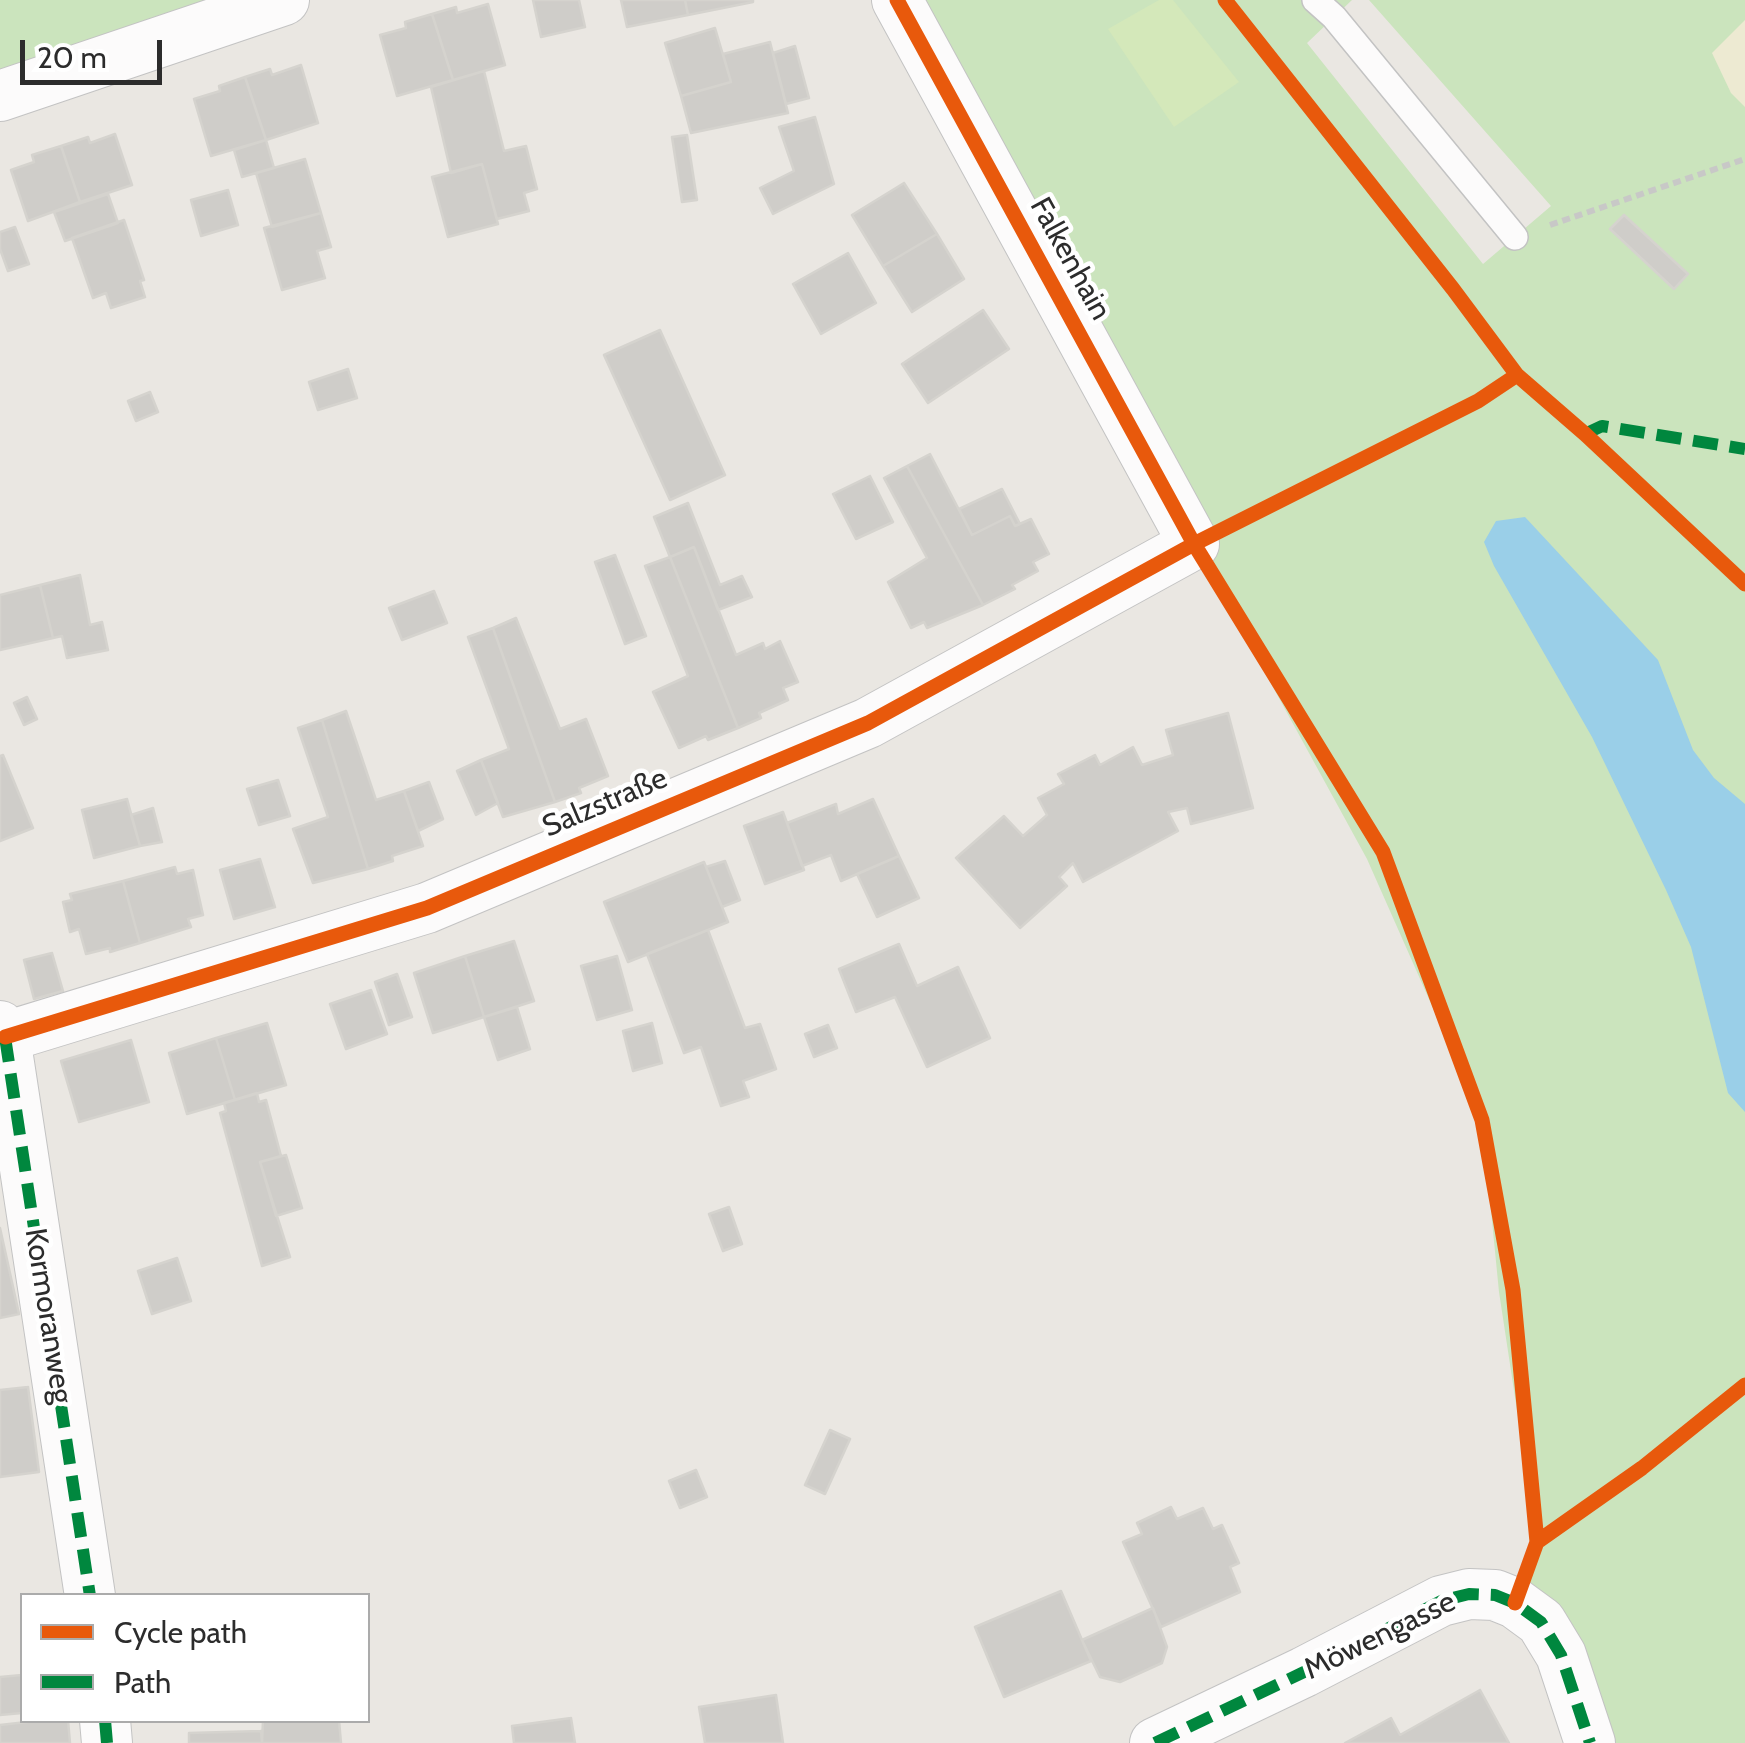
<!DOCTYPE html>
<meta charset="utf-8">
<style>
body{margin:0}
#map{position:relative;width:1745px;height:1743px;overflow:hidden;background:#eae7e2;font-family:Cabin,sans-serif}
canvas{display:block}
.legend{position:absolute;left:20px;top:1593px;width:350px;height:130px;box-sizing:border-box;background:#fff;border:2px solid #ababab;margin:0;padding:12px 18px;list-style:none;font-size:30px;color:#2c2c2c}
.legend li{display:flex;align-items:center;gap:20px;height:50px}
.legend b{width:50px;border:2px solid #ababab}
.scale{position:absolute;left:20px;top:40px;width:142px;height:45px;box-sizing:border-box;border:5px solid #2c2c2c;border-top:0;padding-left:12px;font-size:30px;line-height:35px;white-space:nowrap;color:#2c2c2c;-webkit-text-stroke:8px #fff;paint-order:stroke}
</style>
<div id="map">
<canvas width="1745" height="1743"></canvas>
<ul class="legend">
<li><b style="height:12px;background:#e8590c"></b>Cycle path</li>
<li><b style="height:12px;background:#00873e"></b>Path</li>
</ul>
<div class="scale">20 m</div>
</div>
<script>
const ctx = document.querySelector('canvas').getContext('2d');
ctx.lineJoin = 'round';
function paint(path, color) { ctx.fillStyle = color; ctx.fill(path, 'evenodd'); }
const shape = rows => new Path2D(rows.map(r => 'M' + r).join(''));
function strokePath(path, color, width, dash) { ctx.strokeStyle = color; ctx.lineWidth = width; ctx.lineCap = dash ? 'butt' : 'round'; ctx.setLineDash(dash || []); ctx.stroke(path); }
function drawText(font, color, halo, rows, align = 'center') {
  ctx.font = font + ' Cabin,sans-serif'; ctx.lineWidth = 9; ctx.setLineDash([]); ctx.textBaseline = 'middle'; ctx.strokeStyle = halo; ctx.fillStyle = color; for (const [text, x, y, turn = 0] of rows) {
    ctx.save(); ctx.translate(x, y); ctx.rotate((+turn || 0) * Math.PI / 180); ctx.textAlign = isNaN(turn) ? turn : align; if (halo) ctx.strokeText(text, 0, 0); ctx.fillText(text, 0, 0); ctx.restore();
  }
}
paint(shape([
 [0,0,284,0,0,96],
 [897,0,1352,0,1307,43,1483,264,1551,206,1369,0,1745,0,1745,1743,1590,1743,1515,1603,1537,1542,1499,1292,1482,1119,1367,859]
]), '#cbe4bd');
paint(shape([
 [1745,20,1745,107,1731,93,1712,53]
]), '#edead2');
paint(shape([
 [1159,0,1173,0,1239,82,1174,127,1108,29]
]), '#d4e8ba');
paint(shape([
 [1525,517,1658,660,1693,750,1714,778,1745,804,1745,1112,1728,1093,1691,947,1666,890,1592,737,1494,566,1484,542,1496,521]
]), '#9acfe8');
const building = shape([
 [533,0,579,0,585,27,541,37,533,0],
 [621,0,685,0,688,15,627,27,621,0],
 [685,0,753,0,753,2,688,15,685,0],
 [488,4,505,65,453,80,432,14,456,7,457,13,488,4],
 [432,14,453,80,397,96,380,35,406,28,405,22,432,14],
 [715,28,731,82,681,96,665,43,715,28],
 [770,42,788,113,691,133,681,96,731,82,723,54,770,42],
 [795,46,809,98,786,104,773,53,795,46],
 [301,65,318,123,266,140,245,77,270,69,272,75,301,65],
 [484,71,504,151,526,146,537,189,524,193,529,211,497,219,482,164,451,173,431,87,484,71],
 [245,77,266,140,211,156,194,99,220,91,219,86,245,77],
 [815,117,834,184,773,214,760,188,794,171,779,127,815,117],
 [115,134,132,185,80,202,61,146,88,137,90,143,115,134],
 [687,135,697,200,682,202,672,137,687,135],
 [266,140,274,168,242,177,234,150,266,140],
 [61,146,80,202,28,221,11,170,34,162,32,155,61,146],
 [305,159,321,213,272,227,256,173,305,159],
 [482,164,498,224,448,237,432,177,482,164],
 [904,183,937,234,883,266,852,215,904,183],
 [228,190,238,225,201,236,191,200,228,190],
 [108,194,118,223,65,241,54,212,108,194],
 [321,213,331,247,317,251,325,278,282,290,264,228,321,213],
 [1624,215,1688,274,1674,289,1610,229,1624,215],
 [124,220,144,280,140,281,145,297,111,308,106,293,93,298,72,238,124,220],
 [15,227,29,264,8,271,0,249,0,232,15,227],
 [937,234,964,279,912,312,883,266,937,234],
 [848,253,876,303,821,334,793,284,848,253],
 [983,310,1009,349,928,403,902,364,983,310],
 [660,330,725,475,670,500,604,355,660,330],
 [348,369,357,398,318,410,309,382,348,369],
 [150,392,158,412,136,421,128,401,150,392],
 [930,454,972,535,1010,516,1015,526,1031,519,1049,554,1033,562,1038,571,1012,585,1015,589,983,605,907,466,930,454],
 [907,466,983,605,927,628,924,622,911,628,888,582,927,558,884,478,907,466],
 [870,476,893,522,856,539,833,494,870,476],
 [1002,489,1020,524,1015,526,1010,516,972,535,959,509,1002,489],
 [688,503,720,585,742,576,752,597,718,610,694,547,670,557,654,517,688,503],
 [694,547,736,655,763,643,765,649,780,641,798,682,783,688,788,700,759,713,761,718,738,728,670,557,694,547],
 [615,555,646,636,625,644,595,562,615,555],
 [670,557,738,728,708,740,706,736,679,748,653,692,688,676,645,566,670,557],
 [80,575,90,625,102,622,108,650,67,658,62,636,53,638,40,585,80,575],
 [40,585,53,638,0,650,0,595,40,585],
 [434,591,447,623,402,640,389,608,434,591],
 [516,618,560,729,586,719,608,776,579,788,581,793,555,802,493,628,516,618],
 [493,628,555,802,503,817,481,760,509,749,468,637,493,628],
 [27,697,37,719,24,725,14,703,27,697],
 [346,711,376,800,404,791,423,846,392,856,393,861,368,869,322,720,346,711],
 [1228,713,1253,808,1191,824,1187,808,1168,812,1178,831,1083,882,1073,863,1059,877,1067,886,1020,928,956,858,1004,816,1023,836,1047,815,1038,798,1064,784,1058,774,1095,755,1100,765,1133,747,1142,765,1173,755,1166,730,1228,713],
 [322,720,368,869,313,883,293,829,328,817,298,728,322,720],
 [3,755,33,828,0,841,0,756,3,755],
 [481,760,498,803,476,815,457,771,481,760],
 [278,780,290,816,259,825,247,789,278,780],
 [429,782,443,819,418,831,404,791,429,782],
 [127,799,140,846,94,858,82,810,127,799],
 [873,799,899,856,841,881,831,855,802,866,787,823,836,804,838,814,873,799],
 [153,808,162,842,140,846,131,815,153,808],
 [783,812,804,870,765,884,744,826,783,812],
 [899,856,919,898,877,917,857,874,899,856],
 [260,859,275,907,234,919,220,870,260,859],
 [725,861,740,900,722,907,706,867,725,861],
 [704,862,728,922,628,962,604,902,704,862],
 [175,867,177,874,193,870,203,915,188,919,191,927,140,943,123,881,175,867],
 [123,881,140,943,110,952,110,948,86,954,79,929,70,932,63,902,72,900,70,894,123,881],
 [708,930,745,1028,760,1024,776,1069,743,1081,749,1097,721,1106,701,1047,684,1053,647,954,708,930],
 [514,941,534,1001,484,1017,465,956,514,941],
 [899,944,917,986,958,967,990,1038,927,1067,895,997,856,1012,839,969,899,944],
 [52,953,63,991,34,999,24,960,52,953],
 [465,956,484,1017,433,1033,414,973,465,956],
 [617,956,632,1010,597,1020,581,966,617,956],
 [397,974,412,1017,389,1025,375,982,397,974],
 [371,990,387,1034,346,1049,330,1004,371,990],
 [517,1007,530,1049,498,1060,484,1017,517,1007],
 [267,1023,286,1085,235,1100,216,1038,267,1023],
 [652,1023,662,1063,633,1071,623,1031,652,1023],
 [828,1025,837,1048,814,1057,805,1034,828,1025],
 [216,1038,235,1100,187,1114,169,1053,216,1038],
 [131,1040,149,1102,79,1122,61,1061,131,1040],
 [257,1093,259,1102,266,1100,281,1156,260,1162,290,1257,262,1266,220,1113,226,1111,224,1103,257,1093],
 [286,1155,302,1208,276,1216,260,1162,286,1155],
 [729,1207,742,1244,723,1251,709,1214,729,1207],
 [0,1228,19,1314,0,1318,0,1228],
 [177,1258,191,1301,152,1314,138,1271,177,1258],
 [28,1387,39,1472,0,1477,0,1390,28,1387],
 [830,1430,850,1439,825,1494,805,1485,830,1430],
 [696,1470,707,1497,680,1508,669,1481,696,1470],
 [1171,1507,1177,1519,1203,1508,1213,1529,1222,1525,1239,1563,1230,1567,1240,1592,1161,1627,1123,1542,1142,1534,1137,1523,1171,1507],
 [1061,1591,1091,1661,1004,1697,975,1627,1061,1591],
 [1153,1608,1167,1647,1162,1663,1120,1682,1100,1677,1082,1640,1153,1608],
 [22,1675,22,1713,0,1715,0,1677,22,1675],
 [1480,1690,1509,1743,1345,1743,1391,1718,1400,1735,1480,1690],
 [776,1695,783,1743,705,1743,699,1707,776,1695],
 [571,1718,575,1743,514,1743,512,1726,571,1718],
 [44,1720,68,1720,70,1743,0,1743,0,1725,44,1720],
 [263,1720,339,1720,341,1743,262,1743,263,1720],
 [261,1731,262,1743,189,1743,189,1733,261,1731]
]);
paint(building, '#cfcdc9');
strokePath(building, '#d5d3ce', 2.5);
const service = shape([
 [1315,0,1334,17,1515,237]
]);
const minor = shape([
 [0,96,284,0],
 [0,1026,5,1037,90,1596],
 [5,1037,427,908,868,723,1194,544,897,0],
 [105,1720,107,1743],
 [1155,1743,1304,1672,1441,1601,1469,1594,1495,1595,1515,1603,1541,1622,1561,1655,1590,1743]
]);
strokePath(service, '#c3c3c3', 28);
strokePath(minor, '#c3c3c3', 52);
strokePath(shape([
 [1550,225,1745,159]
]), '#c8c8c7', 6, [8, 5]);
strokePath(service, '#fcfbfb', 25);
strokePath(minor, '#fcfbfb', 50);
strokePath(shape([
 [1585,434,1602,426,1745,449],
 [5,1037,90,1596],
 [105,1720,107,1743],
 [1155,1743,1304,1672,1441,1601,1469,1594,1495,1595,1515,1603,1541,1622,1561,1655,1590,1743]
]), '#00873e', 12, [25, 12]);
strokePath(shape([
 [897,0,1194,544,1383,852,1482,1120,1513,1290,1537,1542],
 [1225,0,1453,289,1517,375,1585,434,1745,584],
 [5,1037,427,908,868,723,1194,544,1478,401,1517,375],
 [1515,1603,1537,1542,1642,1468,1745,1385]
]), '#e8590c', 15);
drawText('30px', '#2c2c2c', '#fff', [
 ["Falkenhain",1070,259,61],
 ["Salzstraße",605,803,-23],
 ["Kormoranweg",48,1316,81],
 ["Möwengasse",1380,1636,-26]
]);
</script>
